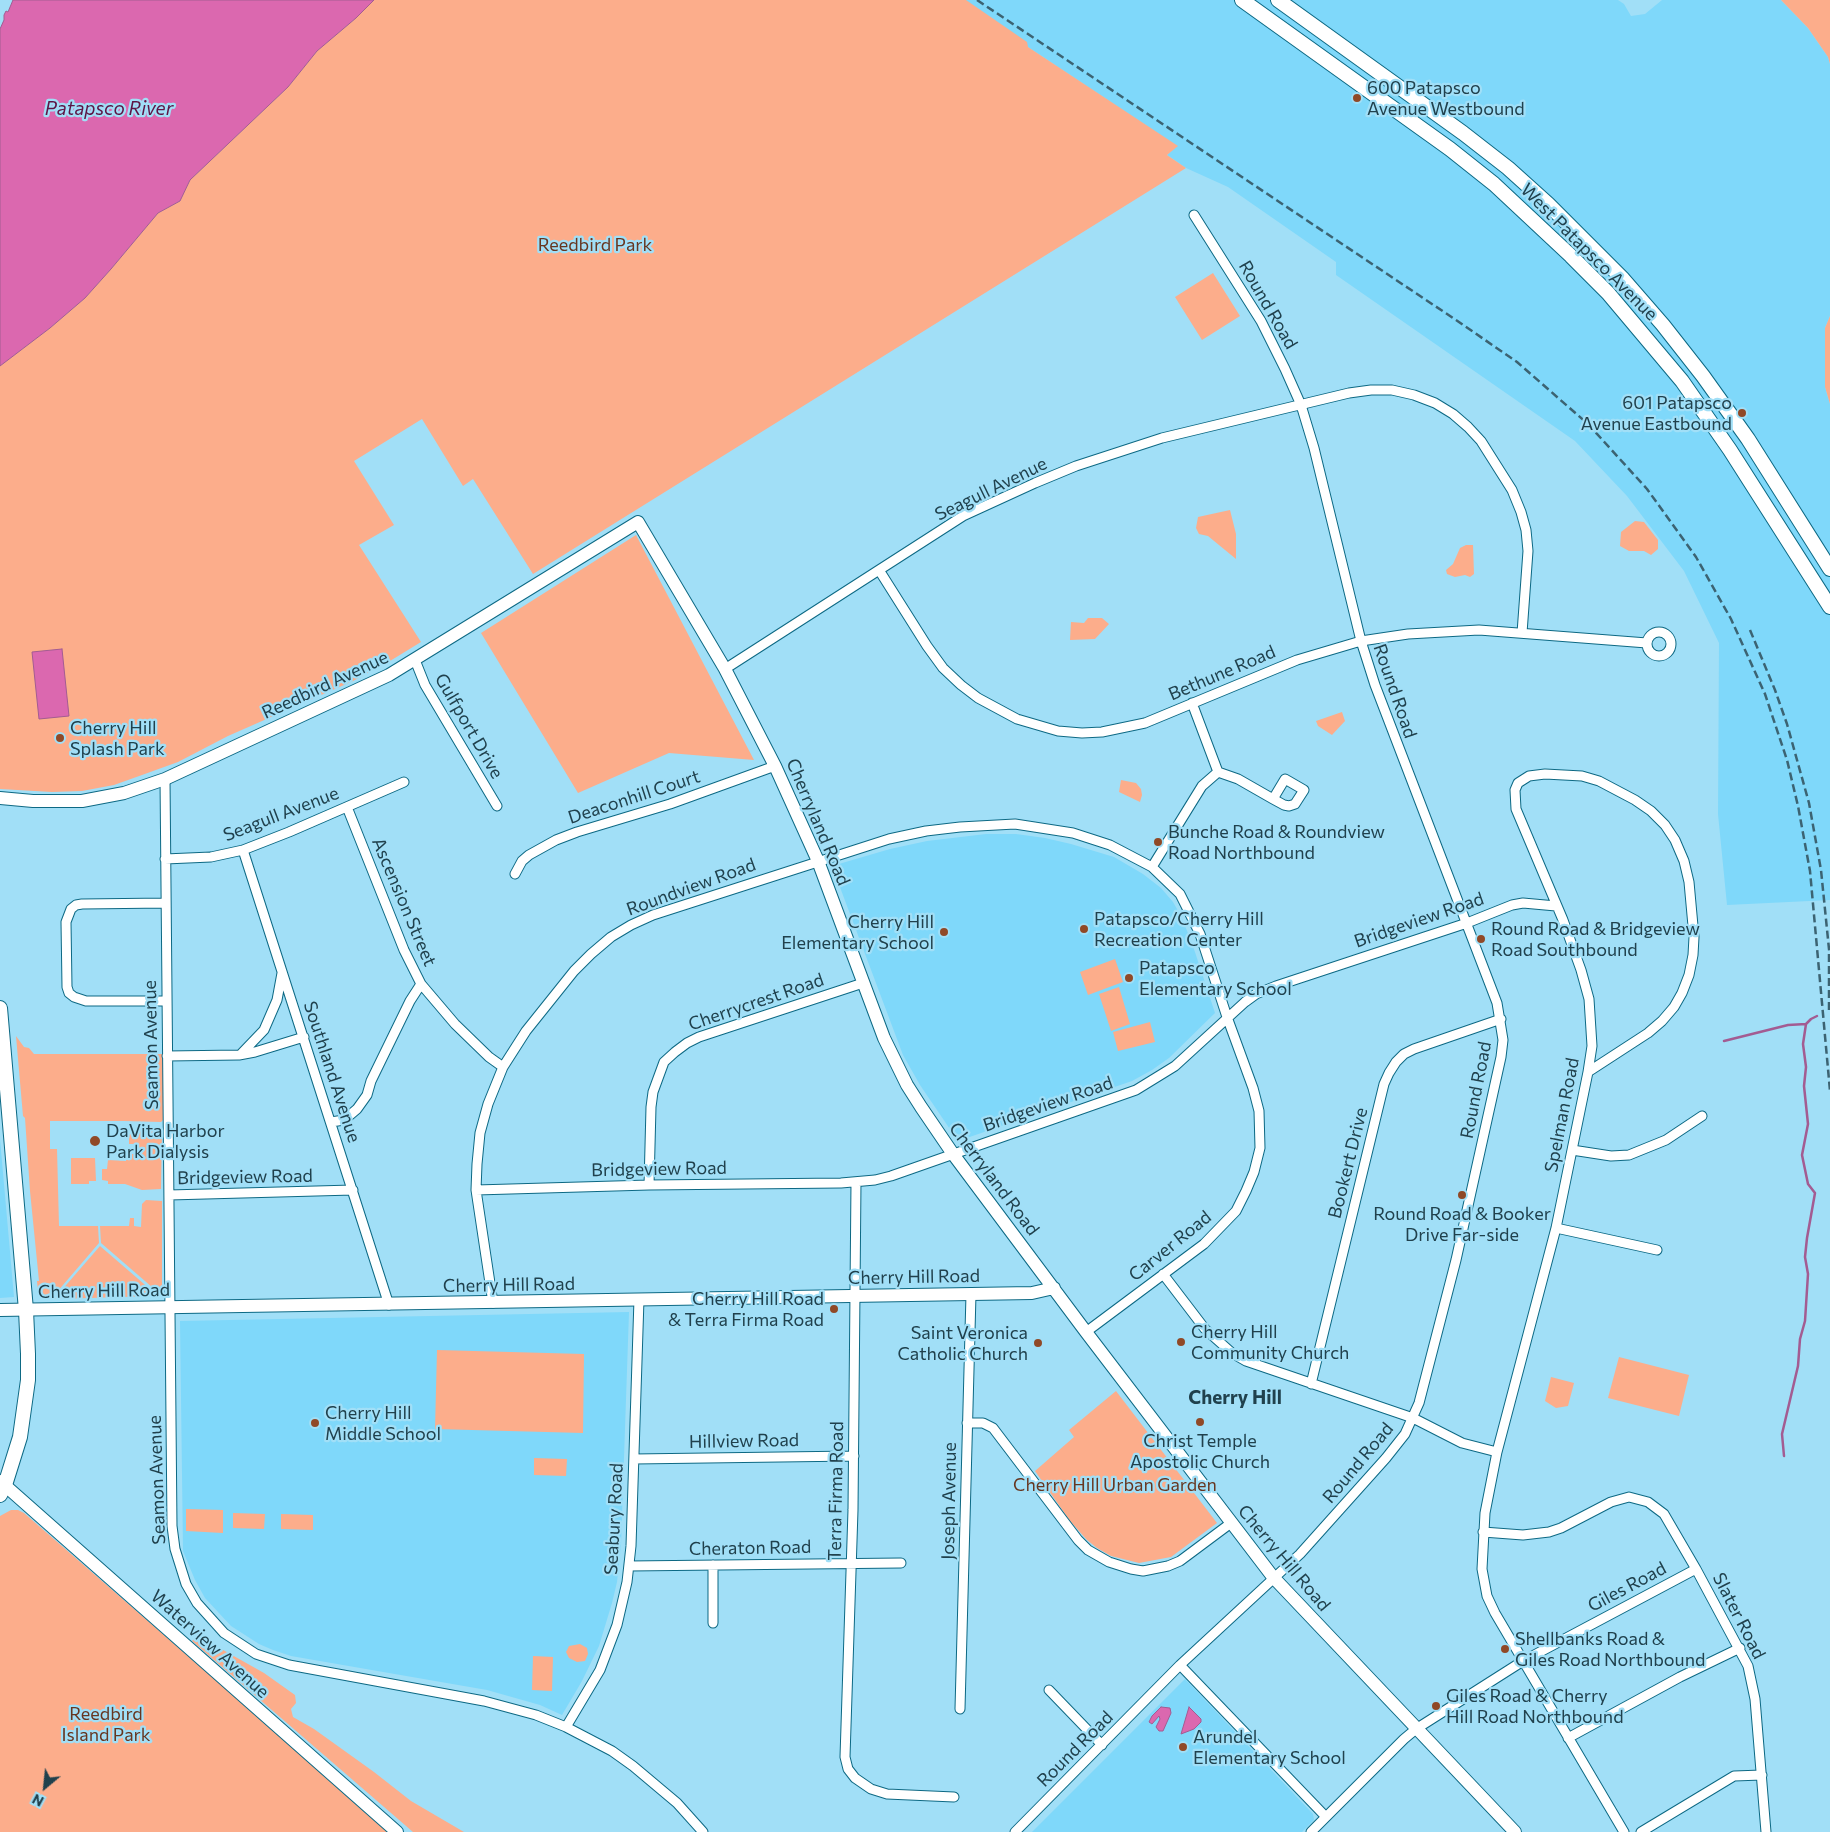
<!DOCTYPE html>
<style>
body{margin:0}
#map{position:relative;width:1830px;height:1832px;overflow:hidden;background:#a1dff7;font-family:Commissioner,sans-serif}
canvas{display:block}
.north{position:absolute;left:20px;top:1762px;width:50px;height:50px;-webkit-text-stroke:4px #a1dff7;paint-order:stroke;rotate:208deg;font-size:14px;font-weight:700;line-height:20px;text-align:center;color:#20414d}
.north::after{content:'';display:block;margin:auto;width:18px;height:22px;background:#20414d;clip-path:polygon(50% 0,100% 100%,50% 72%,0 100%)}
</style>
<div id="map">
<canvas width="1830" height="1832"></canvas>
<div class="north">N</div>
</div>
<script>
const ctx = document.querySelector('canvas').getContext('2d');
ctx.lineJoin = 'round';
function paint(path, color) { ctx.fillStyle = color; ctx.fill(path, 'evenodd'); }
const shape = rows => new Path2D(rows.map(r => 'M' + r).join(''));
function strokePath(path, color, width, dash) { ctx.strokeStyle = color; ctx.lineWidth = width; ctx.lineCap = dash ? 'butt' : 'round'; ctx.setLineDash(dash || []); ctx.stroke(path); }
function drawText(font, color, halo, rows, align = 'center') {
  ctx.font = font + ' Commissioner,sans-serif'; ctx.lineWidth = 4.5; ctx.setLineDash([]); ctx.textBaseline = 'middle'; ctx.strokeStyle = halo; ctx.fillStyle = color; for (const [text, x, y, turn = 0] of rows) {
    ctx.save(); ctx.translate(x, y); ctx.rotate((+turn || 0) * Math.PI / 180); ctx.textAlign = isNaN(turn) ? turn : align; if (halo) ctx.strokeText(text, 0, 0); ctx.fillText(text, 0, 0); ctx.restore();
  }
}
paint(shape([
 [957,0,1618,0,1624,4,1631,16,1645,14,1662,0,1781,0,1808,28,1828,57,1830,64,1830,316,1825,328,1825,387,1830,404,1830,900,1727,905,1718,814,1719,643,1684,571,1627,496,1575,441,1336,275,1336,262,1228,187,1186,168,1167,155,1177,146],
 [986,834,1016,834,1045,838,1071,844,1114,857,1143,874,1161,888,1173,902,1181,916,1192,943,1215,1013,1169,1058,1152,1070,1132,1081,958,1141,920,1085,903,1055,832,866,890,849,927,841],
 [0,1139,14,1297,0,1298],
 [629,1312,621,1545,617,1582,612,1603,599,1646,582,1681,562,1715,540,1705,487,1690,291,1656,273,1650,259,1644,231,1626,205,1598,195,1580,183,1551,180,1321],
 [1185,1679,1313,1814,1314,1820,1302,1832,1032,1832]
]), '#7fd8fa');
paint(shape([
 [374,0,966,0,1027,42,1028,47,1178,146,1167,155,1186,168,533,574,473,479,463,486,422,419,354,461,394,525,359,545,421,642,390,661,353,681,228,736,178,762,142,775,114,785,82,791,52,792,0,789,0,366,50,328,85,298,111,269,158,213,180,201,190,180,288,87,317,51,356,18],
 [1781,0,1830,0,1830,64,1828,57,1808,28],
 [1213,273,1240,316,1202,340,1175,297],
 [1830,316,1830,404,1825,387,1825,328],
 [1230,510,1236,534,1236,559,1208,536,1199,534,1196,528,1198,517],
 [1635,521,1644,522,1658,540,1658,549,1651,555,1644,551,1629,551,1620,546,1621,532],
 [636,535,754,760,669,753,578,793,481,633],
 [1466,545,1473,545,1474,574,1470,577,1465,575,1455,577,1447,574,1446,570,1453,564,1460,548],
 [1088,618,1102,618,1109,624,1095,639,1070,640,1071,622,1084,623],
 [1342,712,1345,721,1332,735,1318,726,1316,721],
 [1121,780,1136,783,1141,789,1142,795,1140,802,1119,792],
 [1115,959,1123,982,1088,995,1080,972],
 [1119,987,1130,1024,1111,1031,1099,994],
 [1150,1022,1155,1042,1118,1051,1113,1032],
 [16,1036,24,1047,29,1048,34,1054,163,1054,163,1120,161,1122,124,1121,50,1121,50,1149,57,1149,59,1226,98,1226,99,1243,51,1299,40,1297,38,1291,37,1281,39,1281,30,1191,25,1118,23,1116],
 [146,1129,162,1129,161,1189,142,1190,125,1184,108,1184,108,1181,102,1180,102,1169,107,1169,108,1160,126,1161,127,1154,136,1154,136,1144,129,1144,129,1135,137,1130],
 [95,1158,96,1181,89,1181,89,1184,71,1184,71,1158],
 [146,1200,162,1201,162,1290,160,1294,101,1243,100,1226,129,1226,130,1218,134,1218,134,1226,141,1227,142,1204],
 [100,1246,158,1296,54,1299],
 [437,1350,584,1354,583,1433,435,1429],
 [1619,1357,1689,1375,1679,1416,1608,1398],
 [1551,1377,1574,1383,1568,1406,1556,1408,1545,1401],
 [1116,1391,1217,1523,1171,1557,1139,1563,1111,1556,1097,1548,1087,1540,1070,1521,1035,1471,1074,1437,1069,1430],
 [534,1458,567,1459,566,1476,534,1475],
 [186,1509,223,1510,223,1533,186,1531],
 [11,1510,18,1510,24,1513,390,1832,0,1832,0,1516],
 [233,1513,265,1514,264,1529,233,1528],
 [281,1514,313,1515,313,1530,281,1529],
 [194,1639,216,1646,264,1673,295,1695,296,1703,291,1709,293,1717,314,1729,374,1772,411,1801,464,1832,413,1832,192,1641],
 [580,1644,587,1648,588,1654,585,1661,577,1662,569,1658,566,1652,569,1646],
 [533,1656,553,1657,552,1691,532,1690]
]), '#fcad8b');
const water = shape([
 [13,0,374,0,356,18,317,51,288,87,190,180,180,201,158,213,111,269,85,298,50,328,0,366,0,29,4,20,4,15,6,11,8,12,13,0],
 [62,649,69,716,39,719,32,652,62,649],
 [1161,1707,1170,1708,1171,1713,1163,1731,1159,1731,1156,1727,1160,1719,1159,1716,1152,1724,1149,1722,1152,1716,1161,1707],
 [1189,1707,1201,1719,1201,1722,1194,1729,1181,1734,1189,1707]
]);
paint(water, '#db68af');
strokePath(water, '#a35c92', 1);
strokePath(shape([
 [1724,1041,1788,1025,1806,1024],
 [1784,1456,1782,1434,1798,1366,1800,1339,1805,1321,1808,1274,1805,1257,1807,1238,1815,1193,1808,1184,1802,1155,1808,1124,1804,1086,1806,1067,1803,1044,1806,1024,1811,1019,1817,1016]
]), '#a35c92', 2.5);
const street = shape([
 [879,570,927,646,943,668,961,685,978,698,1017,719,1058,731,1082,733,1102,732,1145,723,1297,660,1361,641,1408,634,1479,630,1647,643],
 '1647 644a12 12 0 1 1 24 0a12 12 0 1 1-24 0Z',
 [415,660,425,685,497,806],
 [725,669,963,516,1035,483,1076,466,1162,438,1349,393,1371,390,1392,390,1414,395,1435,403,1453,414,1468,427,1481,441,1512,490,1521,512,1526,530,1528,551,1522,633],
 [1192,703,1218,772],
 [1218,772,1238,779,1273,799,1284,805,1289,806,1295,804,1304,790,1285,779,1273,799],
 [165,779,172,1526,175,1549,186,1584,197,1603,224,1633,256,1654,289,1665,484,1701,536,1715,566,1727,612,1751,633,1766,677,1803,703,1832],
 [347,807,404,950,421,984,455,1024,489,1057,503,1067],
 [243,850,389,1305],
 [165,859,211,857,243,850,289,832,404,782],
 [1152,867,1202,786,1218,772],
 [515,874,522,861,529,855,556,840,577,832,670,804,775,766],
 [166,903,82,904,76,905,71,909,66,922,67,987,69,993,74,997,86,1001,167,1001],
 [240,1055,264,1030,277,1000,282,973],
 [167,1056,239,1055,255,1052,304,1037],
 [1588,1072,1648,1033,1662,1021,1674,1007,1682,993,1689,975,1693,955,1694,937,1689,882,1684,861,1675,840,1665,825,1651,811,1635,800,1599,781,1582,776,1545,774,1529,776,1518,783,1515,790,1516,809,1563,920,1581,970,1589,999,1592,1046,1588,1072,1556,1228,1497,1452,1485,1513,1482,1569,1487,1596,1495,1613,1624,1832],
 [331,1122,344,1120,357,1109,367,1095,371,1081,410,1001,421,984],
 [1572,1150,1611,1156,1629,1155,1666,1140,1702,1116],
 [856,1182,853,1510,845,1757,848,1769,855,1778,871,1789,887,1794,954,1797],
 [649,1185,651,1107,653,1092,664,1062,675,1052,687,1043,699,1037,863,983],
 [476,1190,649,1185,841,1183,875,1180,891,1176,1136,1090,1175,1066,1245,1002,1256,994,1276,986,1467,923,1512,905,1523,903,1556,906],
 [169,1195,353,1190],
 [1556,1228,1657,1250],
 [1163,1274,1205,1329,1232,1353,1246,1361,1413,1418,1462,1443,1497,1452],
 [493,1303,476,1190,477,1164,480,1133,488,1104,503,1067,526,1031,574,971,591,954,611,937,631,925,653,915,889,839,926,831,960,827,1015,824,1073,833,1110,845,1152,867,1180,894,1200,934,1227,1017,1253,1088,1259,1111,1260,1148,1254,1172,1246,1191,1236,1211,1204,1244,1086,1332],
 [1311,1384,1384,1084,1389,1073,1396,1062,1404,1054,1414,1049,1501,1019],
 [967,1423,983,1423,993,1428,1078,1540,1088,1550,1109,1562,1131,1569,1143,1571,1168,1566,1180,1561,1231,1523],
 [634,1459,854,1456],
 [1483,1532,1523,1535,1549,1532,1561,1528,1611,1502,1629,1497,1648,1502,1664,1514,1696,1569,1748,1666,1755,1699,1766,1832],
 [713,1565,713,1623],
 [629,1566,901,1563],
 [1180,1665,1326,1817],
 [1049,1690,1102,1745],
 [960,1709,971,1294],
 [566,1727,600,1670,617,1625,627,1582,631,1546,639,1299],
 [1568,1738,1680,1677,1740,1648],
 [1015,1832,1180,1665,1300,1554,1386,1458,1405,1434,1419,1403,1456,1260,1501,1057,1503,1040,1497,1003,1375,685,1361,641,1314,448,1301,405,1285,369,1261,321,1194,215],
 [1311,1832,1404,1739,1416,1729,1523,1661,1696,1569],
 [1641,1832,1734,1776,1762,1775]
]);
const secondary = shape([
 [0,798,33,801,82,801,124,793,165,779,389,675,638,522,725,669,775,766,818,861,884,1038,907,1085,921,1107,953,1154,1086,1332,1273,1577,1515,1832],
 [0,1310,1032,1293,1054,1288],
 [0,1481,397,1832]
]);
const primary = shape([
 [1242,0,1450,149,1494,184,1571,256,1608,293,1682,381,1730,450,1830,607],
 [1278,0,1463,133,1508,168,1548,204,1623,279,1663,325,1703,376,1748,439,1830,569],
 [0,1008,26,1310,28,1354,28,1380,20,1437,5,1485,0,1495]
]);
strokePath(street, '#0d6984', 11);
strokePath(secondary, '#0d6984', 14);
strokePath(primary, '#0d6984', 16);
strokePath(street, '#fff', 9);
strokePath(secondary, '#fff', 12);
strokePath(primary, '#fff', 14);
strokePath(shape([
 [977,0,1456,320,1517,362,1588,424,1647,489,1696,557,1731,619,1765,694,1787,760,1798,806,1810,871,1830,1091],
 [1750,630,1775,690,1787,724,1809,803,1821,870,1830,959],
 [1829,1010,1829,953]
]), '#3c6372', 2.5, [8, 4]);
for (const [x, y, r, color] of [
 [1357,98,5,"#904927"],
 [1742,413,5,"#904927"],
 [60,738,5,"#904927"],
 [1158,842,5,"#904927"],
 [1084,929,5,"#904927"],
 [944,932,5,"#904927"],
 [1481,939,5,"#904927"],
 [1129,978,5,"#904927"],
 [95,1141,6,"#904927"],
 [1462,1195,5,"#904927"],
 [834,1309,5,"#904927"],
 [1181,1342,5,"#904927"],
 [1038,1343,5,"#904927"],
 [1200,1422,5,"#904927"],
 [315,1423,5,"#904927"],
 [1505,1649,5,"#904927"],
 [1436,1706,5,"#904927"],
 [1183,1747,5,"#904927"]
]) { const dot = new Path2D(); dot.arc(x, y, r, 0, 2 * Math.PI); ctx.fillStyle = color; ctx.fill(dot); strokePath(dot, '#a1dff7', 2); }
drawText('18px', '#20414d', '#a1dff7', [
 ["600 Patapsco",1367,88],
 ["Avenue Westbound",1367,109],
 ["601 Patapsco",1732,403,"right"],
 ["Avenue Eastbound",1732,424,"right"],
 ["Cherry Hill",70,728],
 ["Splash Park",70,749],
 ["Bunche Road & Roundview",1168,832],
 ["Road Northbound",1168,853],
 ["Patapsco/Cherry Hill",1094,919],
 ["Recreation Center",1094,940],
 ["Cherry Hill",934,922,"right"],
 ["Elementary School",934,943,"right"],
 ["Round Road & Bridgeview",1491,929],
 ["Road Southbound",1491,950],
 ["Patapsco",1139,968],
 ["Elementary School",1139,989],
 ["DaVita Harbor",106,1131],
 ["Park Dialysis",106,1152],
 ["Round Road & Booker",1462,1214,"center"],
 ["Drive Far-side",1462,1235,"center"],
 ["Cherry Hill Road",824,1299,"right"],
 ["& Terra Firma Road",824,1320,"right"],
 ["Cherry Hill",1191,1332],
 ["Community Church",1191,1353],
 ["Saint Veronica",1028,1333,"right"],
 ["Catholic Church",1028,1354,"right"],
 ["Cherry Hill",325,1413],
 ["Middle School",325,1434],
 ["Christ Temple",1200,1441,"center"],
 ["Apostolic Church",1200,1462,"center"],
 ["Shellbanks Road &",1515,1639],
 ["Giles Road Northbound",1515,1660],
 ["Giles Road & Cherry",1446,1696],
 ["Hill Road Northbound",1446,1717],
 ["Arundel",1193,1737],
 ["Elementary School",1193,1758]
], 'left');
drawText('18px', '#673620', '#a1dff7', [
 ["Reedbird Park",595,245],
 ["Cherry Hill Urban Garden",1115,1485],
 ["Reedbird",106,1714],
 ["Island Park",106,1735]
]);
drawText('18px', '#20414d', '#a1dff7', [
 ["West Patapsco Avenue",1589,252,45],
 ["Round Road",1268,305,60],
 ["Seagull Avenue",991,489,-26],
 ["Bethune Road",1222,673,-23],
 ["Reedbird Avenue",325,685,-25],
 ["Round Road",1395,691,71],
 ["Gulfport Drive",469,726,60],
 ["Deaconhill Court",634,797,-18],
 ["Seagull Avenue",281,814,-21],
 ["Cherryland Road",818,822,67],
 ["Roundview Road",691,887,-20],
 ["Ascension Street",404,902,67],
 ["Bridgeview Road",1419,920,-19],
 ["Cherrycrest Road",756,1002,-19],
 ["Seamon Avenue",151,1045,-91],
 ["Southland Avenue",332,1072,72],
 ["Round Road",1476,1090,-79],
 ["Bridgeview Road",1048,1104,-19],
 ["Spelman Road",1562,1115,-79],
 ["Bookert Drive",1348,1163,-76],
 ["Bridgeview Road",659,1169,-1],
 ["Bridgeview Road",245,1177,-1],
 ["Cherryland Road",994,1179,53],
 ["Carver Road",1170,1246,-39],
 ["Cherry Hill Road",914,1277,-1],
 ["Cherry Hill Road",509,1285,-1],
 ["Cherry Hill Road",104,1291,-1],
 ["Hillview Road",744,1441,-1],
 ["Round Road",1358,1463,-50],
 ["Seamon Avenue",157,1480,-92],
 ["Terra Firma Road",836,1491,-89],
 ["Joseph Avenue",949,1501,-89],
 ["Seabury Road",614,1519,-87],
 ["Cheraton Road",750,1548,-1],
 ["Cherry Hill Road",1284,1558,50],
 ["Giles Road",1627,1587,-28],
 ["Slater Road",1739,1616,63],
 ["Waterview Avenue",210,1644,42],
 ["Round Road",1075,1749,-45]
]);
drawText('italic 19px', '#5d1545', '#a1dff7', [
 ["Patapsco River",109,109]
]);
drawText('bold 19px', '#20414d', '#a1dff7', [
 ["Cherry Hill",1235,1398]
]);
</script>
